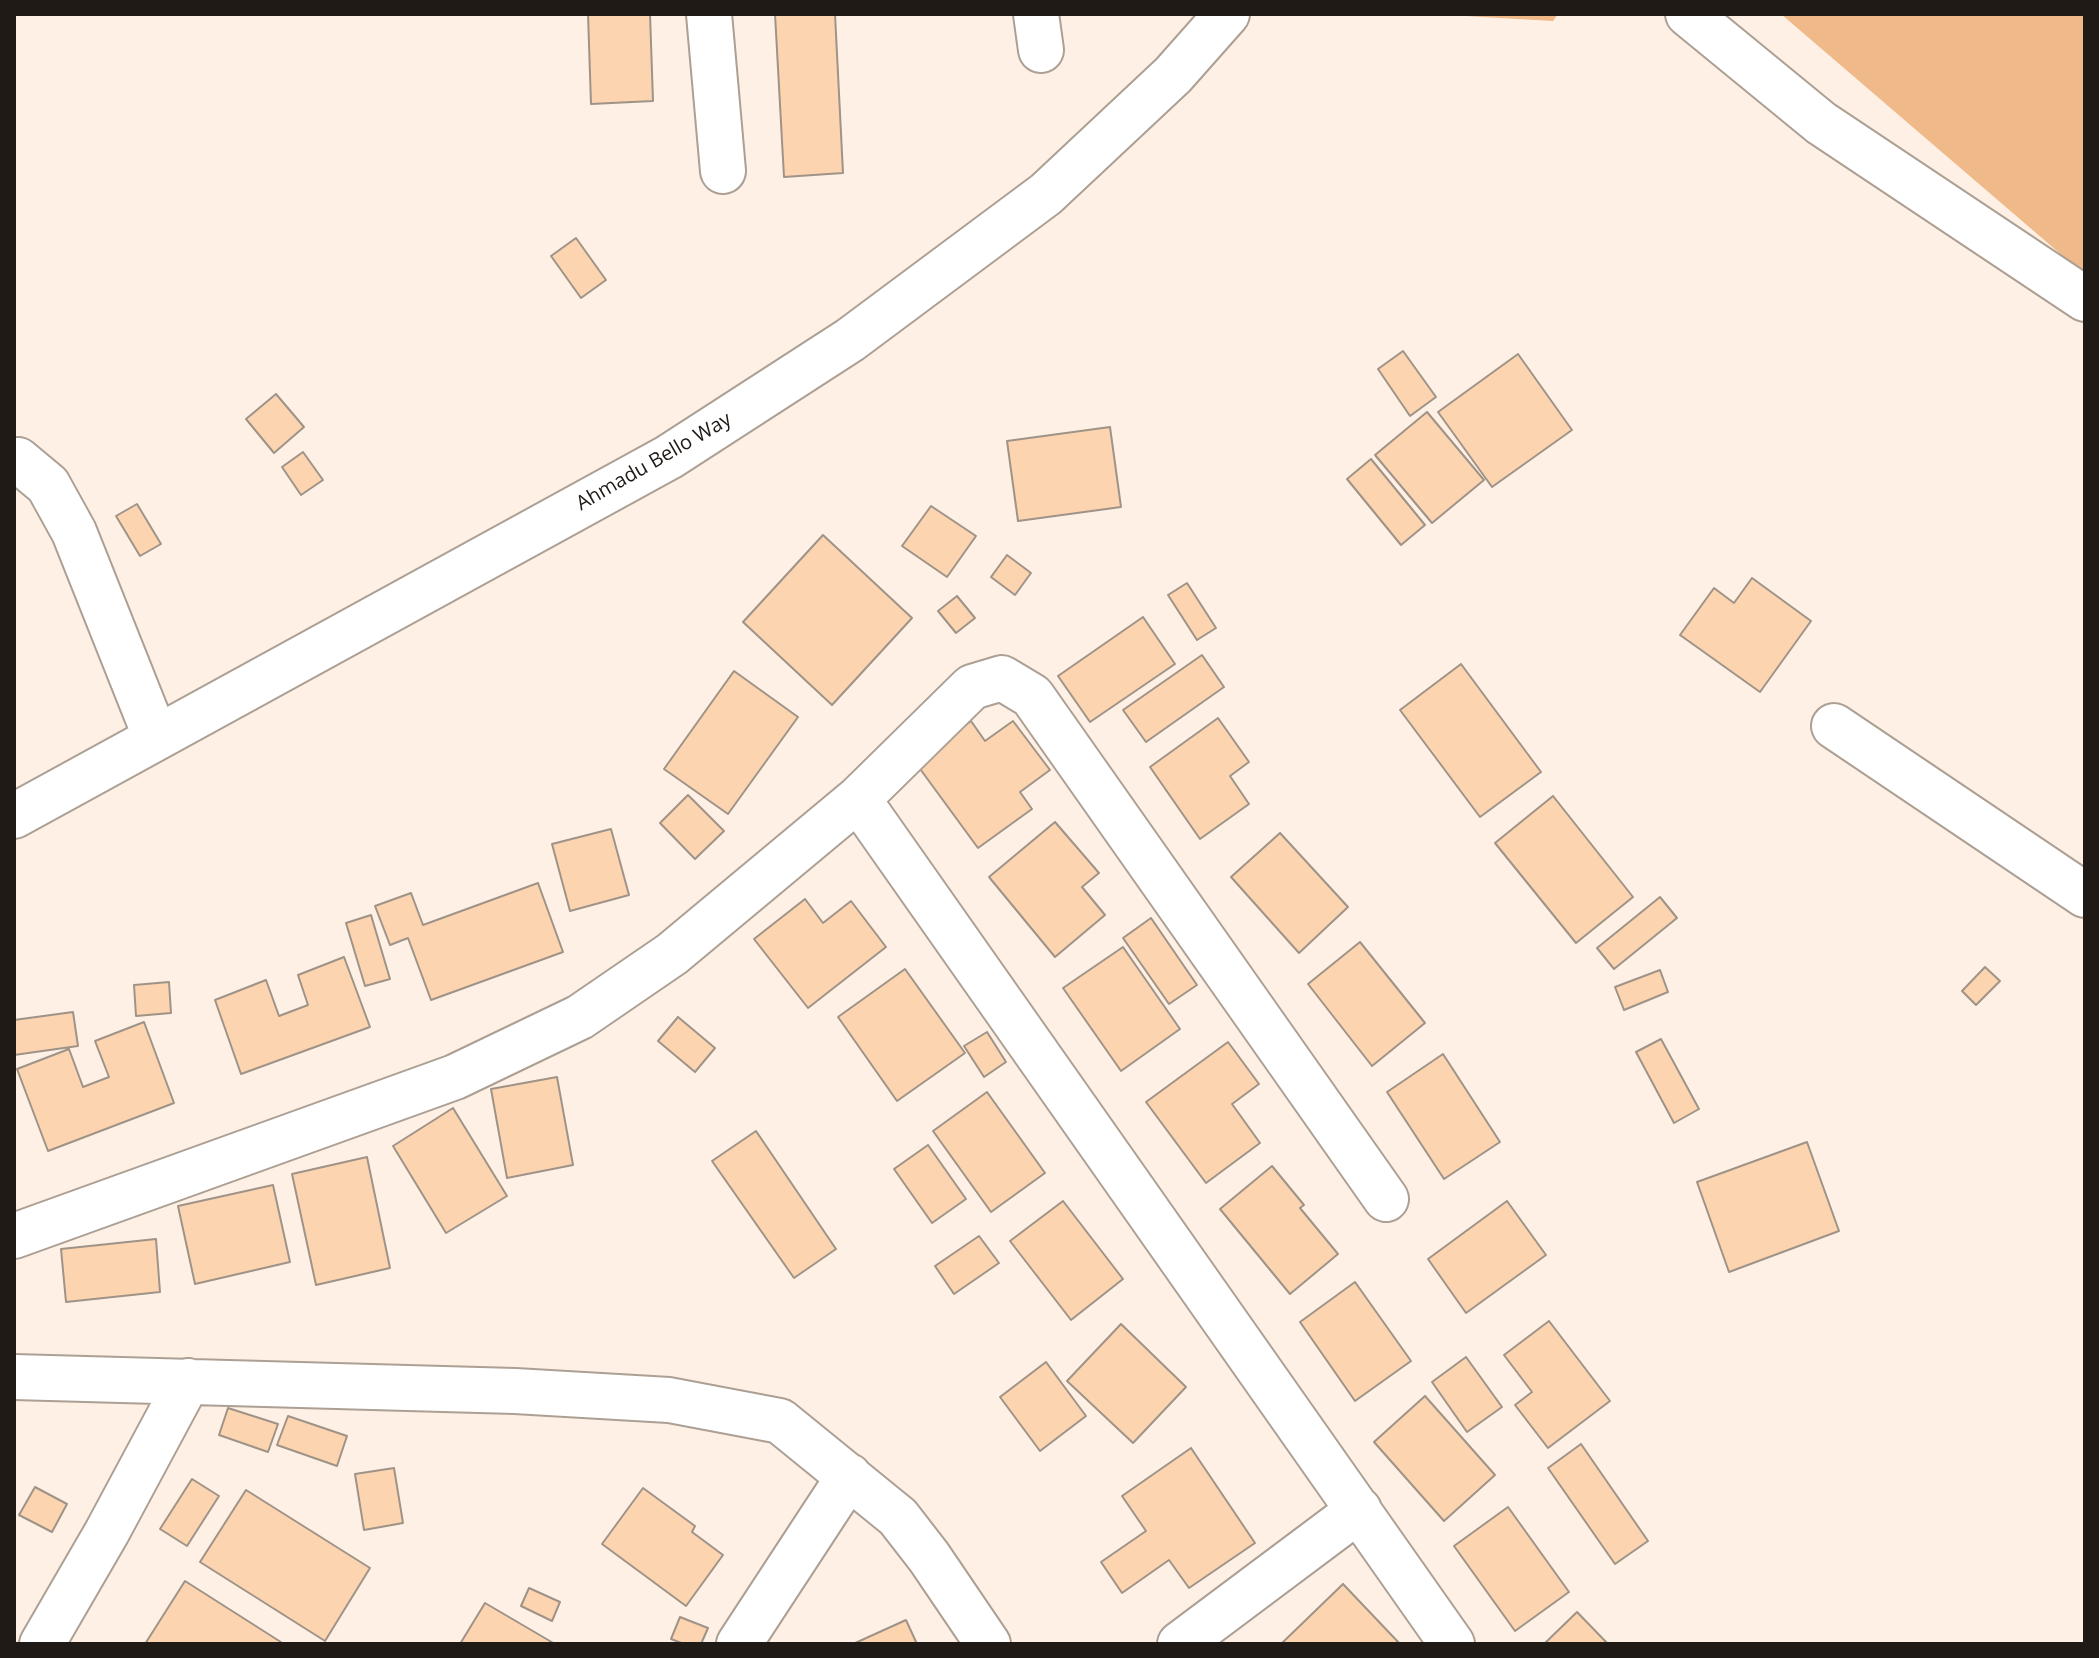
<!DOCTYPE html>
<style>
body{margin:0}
#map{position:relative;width:2099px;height:1658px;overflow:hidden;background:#fef0e4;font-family:"Open Sans",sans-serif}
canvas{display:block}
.frame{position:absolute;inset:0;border:16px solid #1f1a16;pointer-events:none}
</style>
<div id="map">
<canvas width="2099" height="1658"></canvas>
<div class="frame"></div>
</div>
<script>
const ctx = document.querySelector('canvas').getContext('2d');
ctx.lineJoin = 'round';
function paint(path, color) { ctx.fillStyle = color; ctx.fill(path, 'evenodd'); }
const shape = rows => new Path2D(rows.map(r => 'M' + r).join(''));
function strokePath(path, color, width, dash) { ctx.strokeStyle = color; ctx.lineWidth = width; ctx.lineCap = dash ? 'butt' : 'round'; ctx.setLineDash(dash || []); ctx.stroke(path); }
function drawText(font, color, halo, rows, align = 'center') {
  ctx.font = font + ' "Open Sans",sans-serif'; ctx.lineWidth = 6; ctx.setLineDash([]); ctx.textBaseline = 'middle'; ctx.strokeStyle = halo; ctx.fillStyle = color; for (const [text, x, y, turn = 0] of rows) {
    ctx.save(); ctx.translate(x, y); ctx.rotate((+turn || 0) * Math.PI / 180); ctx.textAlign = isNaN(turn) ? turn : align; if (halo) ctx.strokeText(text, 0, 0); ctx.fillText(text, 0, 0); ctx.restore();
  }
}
paint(shape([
 [1430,14,1558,14,1553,21],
 [1781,14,2085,14,2085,275]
]), '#efb989');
const building = shape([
 [588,14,650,14,653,101,591,104,588,14],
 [775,14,835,14,843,173,784,177,775,14],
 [576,238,606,280,581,298,551,256,576,238],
 [1403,351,1436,397,1410,416,1378,369,1403,351],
 [1518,354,1572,430,1492,487,1438,412,1518,354],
 [276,394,304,427,274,453,246,419,276,394],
 [1427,412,1484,480,1432,523,1375,455,1427,412],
 [1110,427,1121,507,1018,521,1007,441,1110,427],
 [303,452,323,480,301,495,282,467,303,452],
 [1371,459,1425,525,1401,545,1347,479,1371,459],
 [137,504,161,544,140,556,116,516,137,504],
 [931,506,976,536,947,577,902,546,931,506],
 [823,535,912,618,832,705,743,622,823,535],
 [1007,555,1031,573,1015,595,991,577,1007,555],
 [1752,578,1811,621,1760,692,1680,635,1714,588,1734,603,1752,578],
 [1187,583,1216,628,1197,640,1168,595,1187,583],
 [957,596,975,618,956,633,938,611,957,596],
 [1143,617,1175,664,1090,722,1058,676,1143,617],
 [1202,655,1224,687,1146,742,1123,710,1202,655],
 [1461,664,1541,772,1480,817,1400,710,1461,664],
 [734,671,798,717,728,814,664,769,734,671],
 [1218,718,1249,762,1230,776,1249,804,1200,839,1150,767,1218,718],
 [971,721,985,741,1013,721,1050,770,1020,792,1032,809,978,848,915,762,971,721],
 [688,795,724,831,695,859,660,823,688,795],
 [1553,796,1633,897,1576,943,1495,843,1553,796],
 [1055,822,1099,873,1082,887,1105,915,1055,957,989,877,1055,822],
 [611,829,629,895,570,911,552,844,611,829],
 [1280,833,1348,907,1299,953,1231,877,1280,833],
 [538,883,563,952,431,1000,408,938,390,945,375,906,411,893,423,925,538,883],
 [1660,897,1677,918,1614,969,1597,948,1660,897],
 [805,899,823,923,851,901,886,947,808,1008,754,939,805,899],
 [371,915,390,979,365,986,346,923,371,915],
 [1151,918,1197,985,1169,1004,1123,938,1151,918],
 [1360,942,1425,1023,1372,1066,1308,984,1360,942],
 [1123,947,1180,1029,1121,1071,1063,988,1123,947],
 [344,957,370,1027,241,1074,215,1000,266,980,279,1016,308,1005,298,975,344,957],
 [1985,967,2000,981,1976,1005,1962,991,1985,967],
 [905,969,965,1053,897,1101,838,1017,905,969],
 [1660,970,1668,992,1624,1010,1615,987,1660,970],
 [169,982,171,1013,136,1016,134,985,169,982],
 [73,1012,78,1046,14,1055,14,1020,73,1012],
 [678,1017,715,1048,695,1072,658,1041,678,1017],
 [144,1022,174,1103,48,1151,17,1069,69,1049,83,1087,109,1077,95,1041,144,1022],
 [987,1032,1006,1062,984,1077,964,1046,987,1032],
 [1661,1039,1699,1109,1674,1123,1636,1052,1661,1039],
 [1228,1042,1259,1084,1232,1104,1260,1143,1206,1183,1146,1102,1228,1042],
 [1443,1054,1500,1142,1444,1179,1387,1092,1443,1054],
 [557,1077,573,1165,507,1178,491,1089,557,1077],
 [987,1092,1045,1173,991,1212,933,1131,987,1092],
 [453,1108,507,1196,446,1233,393,1146,453,1108],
 [756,1131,836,1249,794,1278,712,1161,756,1131],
 [1807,1142,1839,1231,1729,1272,1697,1182,1807,1142],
 [928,1145,966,1199,932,1223,894,1169,928,1145],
 [367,1157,390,1268,316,1285,292,1174,367,1157],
 [1272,1166,1304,1205,1300,1208,1338,1254,1290,1294,1220,1209,1272,1166],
 [273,1185,290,1262,195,1284,178,1206,273,1185],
 [1063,1201,1123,1279,1071,1320,1010,1241,1063,1201],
 [1507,1201,1546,1255,1466,1313,1428,1259,1507,1201],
 [979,1236,999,1263,954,1294,935,1266,979,1236],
 [156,1239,160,1292,66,1302,61,1249,156,1239],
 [1355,1282,1411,1361,1355,1401,1300,1322,1355,1282],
 [1549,1321,1610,1401,1548,1448,1515,1405,1532,1392,1504,1355,1549,1321],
 [1121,1324,1186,1387,1133,1443,1067,1381,1121,1324],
 [1466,1357,1502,1407,1467,1432,1432,1382,1466,1357],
 [1046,1362,1086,1416,1040,1451,1000,1397,1046,1362],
 [1425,1396,1495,1475,1444,1521,1374,1442,1425,1396],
 [228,1408,278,1424,268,1452,219,1435,228,1408],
 [288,1416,347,1436,337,1466,277,1445,288,1416],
 [1581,1444,1648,1541,1615,1564,1548,1468,1581,1444],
 [1191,1448,1255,1543,1189,1588,1169,1560,1122,1593,1101,1562,1146,1531,1122,1496,1191,1448],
 [394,1468,403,1523,364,1530,355,1474,394,1468],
 [192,1479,219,1496,187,1546,160,1529,192,1479],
 [35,1487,67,1504,52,1532,19,1515,35,1487],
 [643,1488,695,1526,692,1532,723,1555,686,1606,602,1544,643,1488],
 [246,1490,370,1568,325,1641,200,1562,246,1490],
 [1508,1507,1569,1592,1515,1631,1454,1546,1508,1507],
 [185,1581,284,1644,145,1644,185,1581],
 [1343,1584,1400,1644,1281,1644,1343,1584],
 [529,1588,560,1602,552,1621,521,1606,529,1588],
 [485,1603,555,1644,460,1644,485,1603],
 [1577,1612,1608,1644,1544,1644,1577,1612],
 [680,1617,708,1628,701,1644,684,1644,671,1639,680,1617],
 [906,1620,917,1644,853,1644,906,1620]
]);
paint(building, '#fdd4b0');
strokePath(building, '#9f9388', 2);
const minor = shape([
 [709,14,723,171],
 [1036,14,1041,50],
 [1688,14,1821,123,2085,299],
 [14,460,18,460,48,485,74,532,156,738],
 [1834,726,2085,895],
 [858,799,1452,1644],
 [14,816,669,457,850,340,1046,194,1173,75,1227,14],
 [14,1236,455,1077,580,1017,672,954,858,799,972,687,1002,678,1032,696,1386,1199],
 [14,1377,515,1391,669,1400,780,1421,898,1517,929,1557,988,1644],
 [42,1644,107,1532,188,1381],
 [739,1644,849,1476],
 [1180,1644,1359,1510]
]);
strokePath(minor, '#ac9f94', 48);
strokePath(minor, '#fff', 44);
drawText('20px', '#1f1a16', '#fff', [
 ["Ahmadu Bello Way",654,462,-30]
]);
</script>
